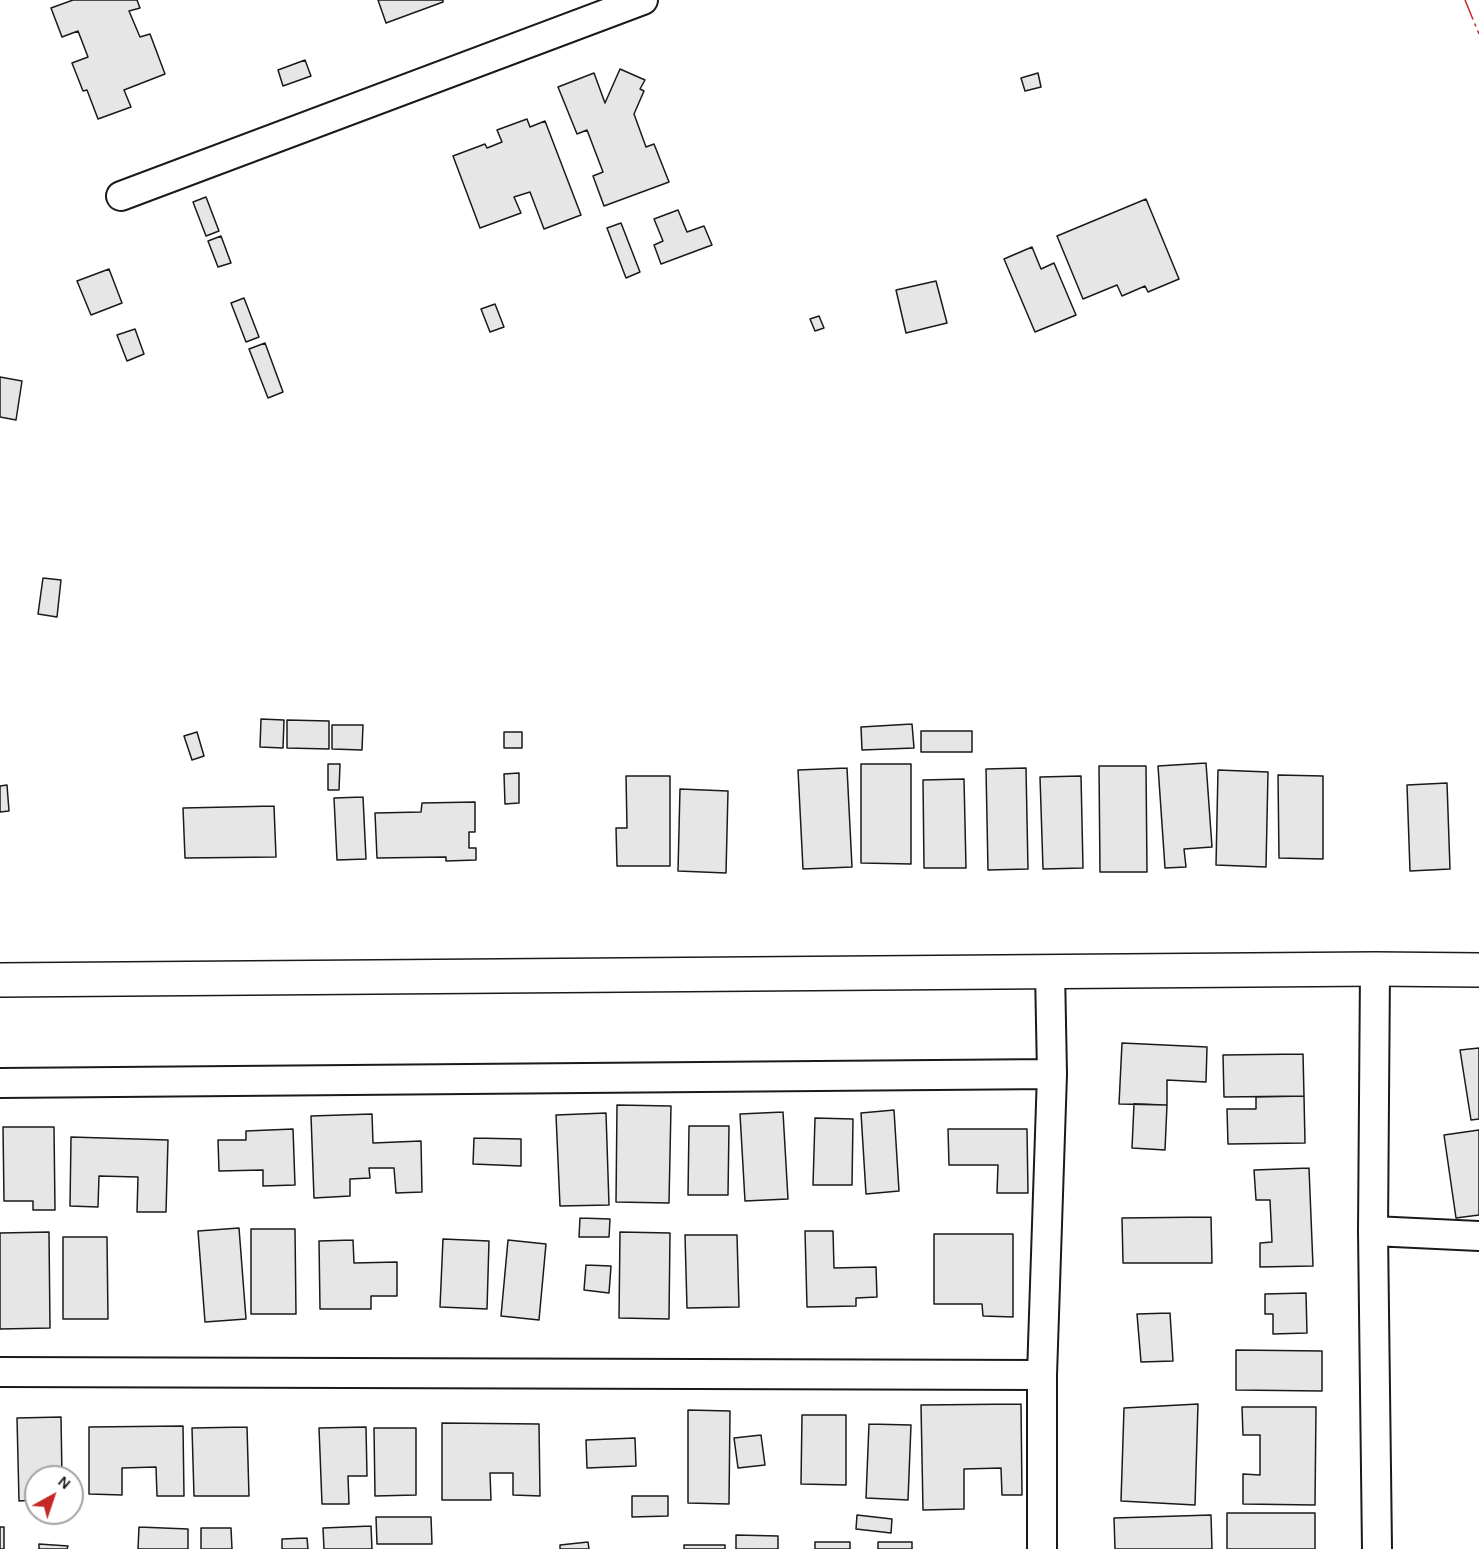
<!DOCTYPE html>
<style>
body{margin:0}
#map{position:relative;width:1479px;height:1549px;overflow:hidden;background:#fff;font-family:Karla,sans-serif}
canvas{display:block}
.north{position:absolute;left:24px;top:1465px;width:60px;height:60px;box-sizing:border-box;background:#fff;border:2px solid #a3a3a3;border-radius:50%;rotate:40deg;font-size:16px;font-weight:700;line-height:24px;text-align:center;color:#1a1a1a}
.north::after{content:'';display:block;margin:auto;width:21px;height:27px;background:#c62828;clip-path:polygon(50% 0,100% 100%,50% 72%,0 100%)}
</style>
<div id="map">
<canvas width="1479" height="1549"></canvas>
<div class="north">N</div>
</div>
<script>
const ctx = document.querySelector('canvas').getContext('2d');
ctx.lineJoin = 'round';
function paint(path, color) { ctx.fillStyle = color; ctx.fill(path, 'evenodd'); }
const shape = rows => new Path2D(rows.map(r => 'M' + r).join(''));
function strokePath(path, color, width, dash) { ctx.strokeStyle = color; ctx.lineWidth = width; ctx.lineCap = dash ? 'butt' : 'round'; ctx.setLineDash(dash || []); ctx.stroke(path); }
const building = shape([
 [73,0,137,0,140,8,129,11,140,37,150,34,165,74,124,90,131,107,98,119,87,90,83,91,72,63,88,57,78,31,62,37,51,8,73,0],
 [378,0,443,0,443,2,386,23,378,0],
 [305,60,311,76,283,86,278,70,305,60],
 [620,69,645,80,640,89,644,91,634,114,646,147,654,144,669,182,604,206,593,176,603,172,587,130,577,134,558,87,594,73,605,103,620,69],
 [1038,73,1041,87,1025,91,1021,78,1038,73],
 [527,119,530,127,545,121,581,215,544,229,530,192,514,197,521,213,480,228,453,156,485,144,487,148,502,142,497,130,527,119],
 [206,197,219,231,206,236,193,202,206,197],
 [1146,199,1179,279,1148,292,1145,286,1122,296,1117,285,1083,299,1057,236,1146,199],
 [678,210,687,232,704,226,712,245,661,264,654,245,663,241,654,219,678,210],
 [621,223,640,272,626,278,607,228,621,223],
 [221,236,231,263,218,267,208,241,221,236],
 [1032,247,1041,269,1054,263,1076,315,1035,332,1004,259,1032,247],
 [109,269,122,303,91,315,77,281,109,269],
 [936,281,947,323,906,333,896,290,936,281],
 [244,298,259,337,246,342,231,303,244,298],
 [495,304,504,327,490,332,481,309,495,304],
 [819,316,824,328,815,331,810,319,819,316],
 [135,329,144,354,127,361,117,335,135,329],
 [265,343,283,392,268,398,249,349,265,343],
 [0,377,22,381,16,420,0,417,0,377],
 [43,578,61,580,57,617,38,614,43,578],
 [261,719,284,720,283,748,260,747,261,719],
 [287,720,329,721,329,749,287,748,287,720],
 [912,724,914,748,862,750,861,727,912,724],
 [332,725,363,725,362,750,332,749,332,725],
 [921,731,972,731,972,752,921,752,921,731],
 [197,732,204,756,192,760,184,736,197,732],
 [504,732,522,732,522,748,504,748,504,732],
 [1206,763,1212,847,1184,849,1186,867,1165,868,1158,766,1206,763],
 [328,764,340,764,339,790,328,790,328,764],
 [861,764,911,764,911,864,861,863,861,764],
 [1099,766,1146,766,1147,872,1100,872,1099,766],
 [847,768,852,867,803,869,798,770,847,768],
 [1026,768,1028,869,988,870,986,769,1026,768],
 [1218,770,1268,772,1266,867,1216,865,1218,770],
 [519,773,519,803,505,804,504,774,519,773],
 [1278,775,1323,776,1323,859,1279,858,1278,775],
 [626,776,670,776,670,866,617,866,616,828,627,828,626,776],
 [1081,776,1083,868,1043,869,1040,777,1081,776],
 [964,779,966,868,924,868,923,780,964,779],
 [1447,783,1450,869,1410,871,1407,785,1447,783],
 [7,785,9,811,0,812,0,786,7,785],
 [680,789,728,791,726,873,678,871,680,789],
 [363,797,366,859,337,860,334,798,363,797],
 [475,802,475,832,469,832,469,848,476,848,476,860,446,861,446,857,377,858,375,813,421,812,422,803,475,802],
 [274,806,276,857,185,858,183,808,274,806],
 [1122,1043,1207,1047,1206,1082,1167,1080,1167,1105,1119,1104,1122,1043],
 [1479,1048,1479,1119,1471,1120,1460,1050,1479,1048],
 [1303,1054,1304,1096,1224,1097,1223,1055,1303,1054],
 [1304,1096,1305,1143,1228,1144,1227,1109,1256,1109,1256,1097,1304,1096],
 [1134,1104,1167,1105,1165,1150,1132,1148,1134,1104],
 [617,1105,671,1106,669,1203,616,1202,617,1105],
 [894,1110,899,1191,866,1194,861,1113,894,1110],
 [783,1112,788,1199,745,1201,740,1114,783,1112],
 [606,1113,609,1205,560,1206,556,1115,606,1113],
 [372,1114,373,1143,421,1141,422,1192,396,1193,394,1168,369,1168,370,1178,350,1179,350,1196,314,1198,311,1116,372,1114],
 [815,1118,853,1119,852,1185,813,1185,815,1118],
 [689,1126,729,1126,728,1195,688,1195,689,1126],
 [3,1127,54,1127,55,1210,33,1210,33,1201,4,1201,3,1127],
 [293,1129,295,1185,263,1186,263,1170,219,1171,218,1140,246,1140,246,1131,293,1129],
 [948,1129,1027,1129,1028,1193,997,1193,998,1165,949,1165,948,1129],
 [1479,1130,1479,1215,1456,1218,1444,1135,1479,1130],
 [71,1137,168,1140,166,1212,137,1212,138,1177,99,1176,98,1207,70,1206,71,1137],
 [474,1138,521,1139,521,1166,473,1164,474,1138],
 [1309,1168,1313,1266,1260,1267,1260,1243,1272,1242,1270,1200,1256,1200,1254,1170,1309,1168],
 [1211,1217,1212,1263,1123,1263,1122,1218,1211,1217],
 [580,1218,610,1219,609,1237,579,1237,580,1218],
 [239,1228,246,1319,205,1322,198,1231,239,1228],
 [251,1229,295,1229,296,1314,251,1314,251,1229],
 [805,1231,833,1231,834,1268,876,1267,877,1297,856,1298,856,1306,807,1307,805,1231],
 [49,1232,50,1328,0,1329,0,1233,49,1232],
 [620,1232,670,1233,669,1319,619,1318,620,1232],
 [934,1234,1013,1234,1013,1317,983,1316,982,1304,934,1304,934,1234],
 [685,1235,737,1235,739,1307,687,1308,685,1235],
 [63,1237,107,1237,108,1319,63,1319,63,1237],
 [443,1239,489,1241,487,1309,440,1307,443,1239],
 [353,1240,354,1263,397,1262,397,1296,371,1296,371,1309,320,1309,319,1241,353,1240],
 [508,1240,546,1244,539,1320,501,1316,508,1240],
 [586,1265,611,1266,609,1293,584,1290,586,1265],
 [1306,1293,1307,1333,1273,1334,1273,1314,1265,1314,1265,1294,1306,1293],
 [1170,1313,1173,1361,1141,1362,1137,1314,1170,1313],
 [1236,1350,1322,1351,1322,1391,1236,1390,1236,1350],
 [1021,1404,1022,1495,1002,1495,1001,1468,964,1469,964,1509,923,1510,921,1405,1021,1404],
 [1198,1404,1195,1505,1121,1501,1124,1408,1198,1404],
 [1242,1407,1316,1407,1315,1505,1243,1504,1243,1474,1260,1475,1260,1435,1243,1435,1242,1407],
 [688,1410,730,1411,729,1504,688,1503,688,1410],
 [802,1415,846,1415,846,1485,801,1484,802,1415],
 [61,1417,62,1477,36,1477,36,1500,19,1501,17,1418,61,1417],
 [442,1423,539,1424,540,1496,513,1495,513,1473,490,1473,491,1500,442,1500,442,1423],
 [869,1424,911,1425,908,1500,866,1498,869,1424],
 [183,1426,184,1496,157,1496,156,1467,122,1468,122,1495,89,1494,89,1427,183,1426],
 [247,1427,249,1496,194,1496,192,1428,247,1427],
 [366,1427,367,1476,348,1476,349,1504,322,1504,319,1428,366,1427],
 [374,1428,416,1428,416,1495,375,1496,374,1428],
 [761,1435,765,1465,738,1468,734,1438,761,1435],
 [635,1438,636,1466,587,1468,586,1440,635,1438],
 [632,1496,668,1496,668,1516,632,1517,632,1496],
 [1227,1513,1315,1513,1315,1549,1227,1549,1227,1513],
 [857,1515,892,1519,891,1533,856,1529,857,1515],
 [1211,1515,1212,1549,1115,1549,1114,1518,1211,1515],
 [376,1517,431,1517,432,1544,377,1544,376,1517],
 [371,1526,372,1549,324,1549,323,1528,371,1526],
 [0,1527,4,1527,4,1549,0,1549,0,1527],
 [139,1527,188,1529,188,1549,138,1549,139,1527],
 [201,1528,231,1528,232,1549,201,1549,201,1528],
 [736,1535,778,1536,778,1549,736,1549,736,1535],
 [307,1538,308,1549,282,1549,282,1539,307,1538],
 [588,1542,589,1549,560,1549,560,1545,588,1542],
 [815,1542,850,1542,850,1549,815,1549,815,1542],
 [878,1542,912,1542,912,1549,878,1549,878,1542],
 [39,1544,68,1546,67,1549,39,1549,39,1544],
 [684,1545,725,1545,725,1549,684,1549,684,1545]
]);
paint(building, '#e6e6e6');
strokePath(building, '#1a1a1a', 1.5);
const minor = shape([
 [121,196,643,0],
 [1375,969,1373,1231,1377,1549],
 [0,1083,1052,1074],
 [1373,1231,1479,1236],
 [0,1372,1042,1375],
 [1042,1549,1042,1375,1052,1074,1050,971]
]);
const tertiary = shape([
 [0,980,1375,969,1479,970]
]);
strokePath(minor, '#1a1a1a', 32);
strokePath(tertiary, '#1a1a1a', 36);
strokePath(minor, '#fff', 28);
strokePath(tertiary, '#fff', 33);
strokePath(shape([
 [1465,0,1479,34]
]), '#c62828', 1.5, [21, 4.5, 3, 4.5]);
</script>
